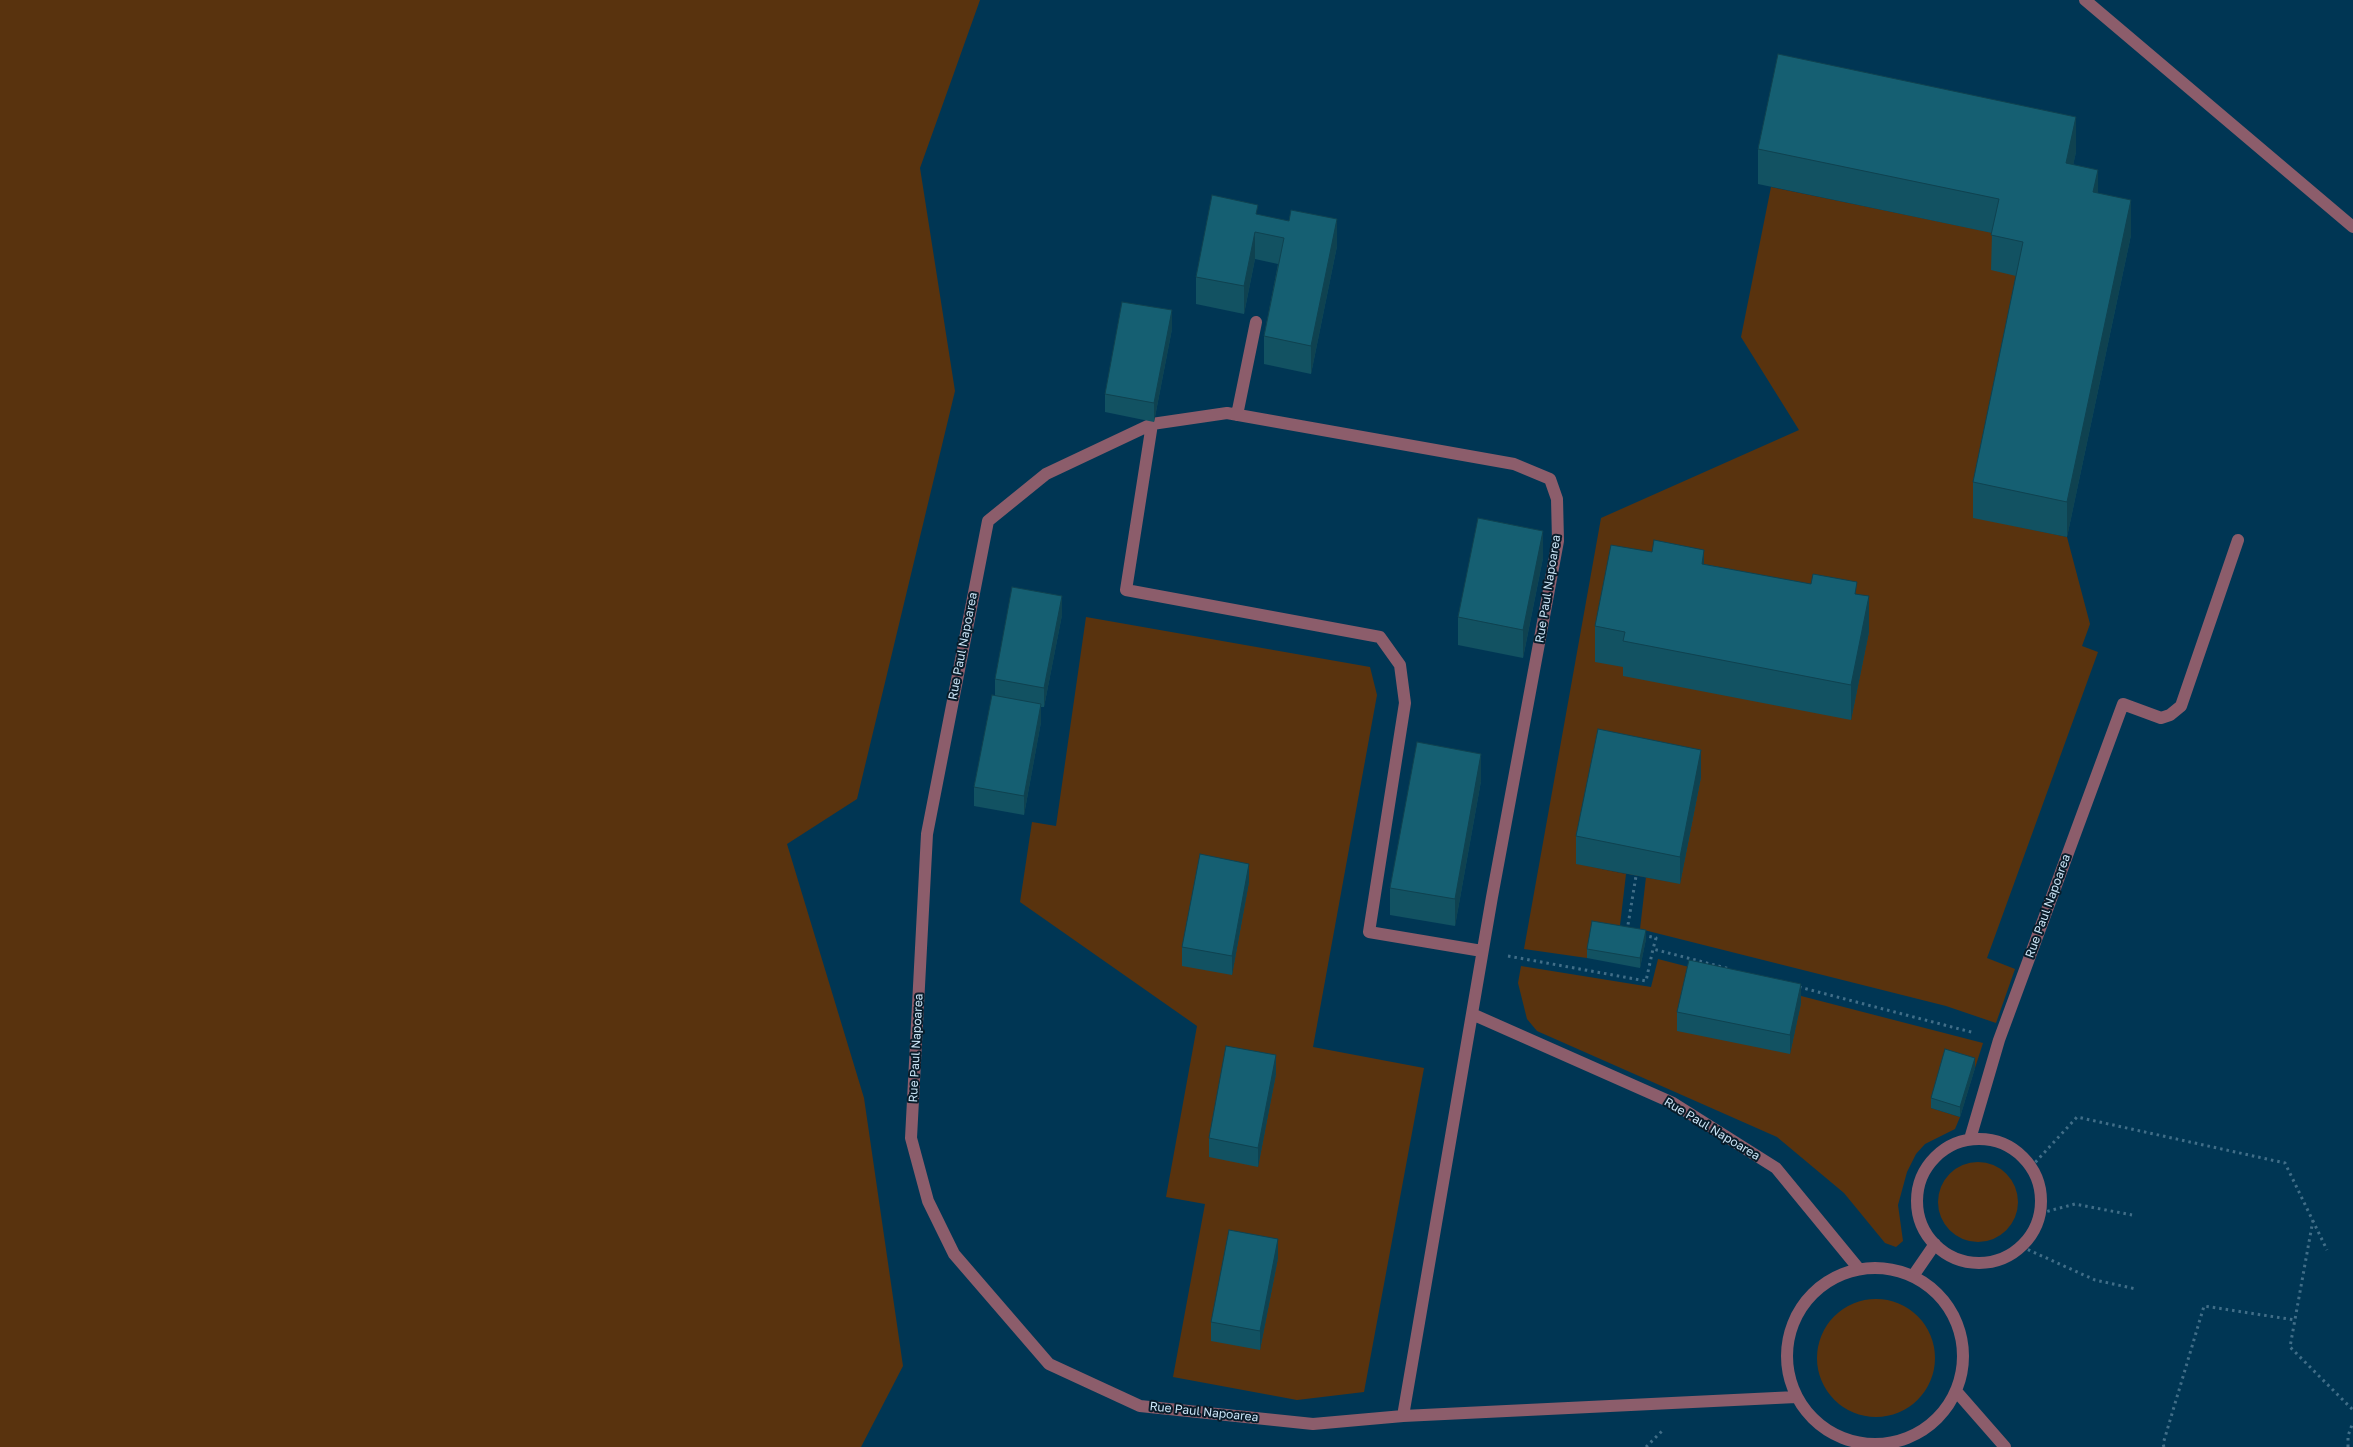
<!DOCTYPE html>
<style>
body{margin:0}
canvas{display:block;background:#003654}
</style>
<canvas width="2353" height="1447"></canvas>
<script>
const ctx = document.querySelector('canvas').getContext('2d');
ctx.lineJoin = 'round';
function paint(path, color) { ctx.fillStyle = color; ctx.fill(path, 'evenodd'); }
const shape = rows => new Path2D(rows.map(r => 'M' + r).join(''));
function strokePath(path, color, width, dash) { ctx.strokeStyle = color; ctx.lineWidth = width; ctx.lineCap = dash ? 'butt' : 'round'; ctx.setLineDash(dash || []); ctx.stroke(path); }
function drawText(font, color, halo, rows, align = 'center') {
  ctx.font = font + ' "Golos Text",sans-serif'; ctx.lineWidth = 4; ctx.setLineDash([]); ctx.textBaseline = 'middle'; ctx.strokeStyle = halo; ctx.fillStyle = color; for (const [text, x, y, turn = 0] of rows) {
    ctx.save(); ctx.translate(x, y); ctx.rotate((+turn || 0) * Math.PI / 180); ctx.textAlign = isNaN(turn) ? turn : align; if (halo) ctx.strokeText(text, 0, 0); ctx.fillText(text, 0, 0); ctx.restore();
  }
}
paint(shape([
 [0,0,980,0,920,168,955,391,857,799,787,844,864,1098,903,1366,861,1447,0,1447],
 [1771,187,1999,234,2023,277,1973,517,2067,537,2090,624,2082,646,2098,652,1987,958,2015,969,1996,1023,1946,1006,1640,929,1646,877,1680,884,1577,864,1626,874,1619,934,1592,930,1587,958,1524,949,1601,518,1799,430,1741,337],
 [1086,617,1370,667,1377,695,1313,1047,1424,1068,1364,1392,1297,1400,1173,1377,1205,1204,1166,1197,1197,1026,1020,902,1032,822,1056,826],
 [1658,959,1983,1043,1975,1068,1945,1059,1931,1108,1960,1117,1955,1129,1925,1144,1916,1154,1907,1172,1898,1205,1903,1241,1896,1247,1885,1243,1844,1193,1777,1137,1537,1031,1527,1019,1518,983,1521,966,1651,987],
 '1938 1202a40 40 0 1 1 80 0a40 40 0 1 1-80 0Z',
 '1817 1358a59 59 0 1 1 118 0a59 59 0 1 1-118 0Z'
]), '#59330e');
strokePath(shape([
 [1627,931,1636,876],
 [1643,935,1656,938,1653,949],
 [1508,956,1646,981,1653,949,1730,969],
 [1799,987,1975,1033],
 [2031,1167,2077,1117,2285,1163,2327,1250],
 [2041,1213,2075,1204,2132,1215],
 [2313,1220,2290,1347,2353,1410],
 [2022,1247,2095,1280,2136,1289],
 [1646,1447,1663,1430],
 [2164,1447,2163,1444,2204,1306,2295,1320],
 [2348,1447,2348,1436,2353,1422]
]), '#416e88', 3, [2.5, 4]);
strokePath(shape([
 [2085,0,2353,227],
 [1237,415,1256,322],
 [1152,424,1126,590,1380,637,1400,665,1405,703,1369,932,1482,951],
 [1472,1014,1673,1103,1776,1168,1859,1269],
 '1917 1201a62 62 0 1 1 124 0a62 62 0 1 1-124 0Z',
 [1970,1139,1999,1040,2123,704,2161,718,2170,715,2181,706,2238,540],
 '1787 1356a88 88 0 1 1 176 0a88 88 0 1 1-176 0Z',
 [1913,1276,1935,1244],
 [1956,1391,2005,1447],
 [1403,1416,1313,1424,1140,1406,1049,1364,954,1254,928,1201,911,1138,927,834,988,521,1046,474,1152,424,1227,413,1514,464,1550,479,1557,499,1558,541,1492,897,1403,1416,1796,1397]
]), '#8c5d6b', 12);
paint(shape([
 [1758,149,2076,152,2073,165,2098,193,2131,235,2067,537,1973,518,1973,482,2016,276,1991,270,1992,233,1758,184],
 [1258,215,1337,246,1311,374,1264,364,1264,336,1278,264,1255,259,1244,314,1196,304,1196,277],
 [1172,329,1154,422,1105,412,1105,394],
 [1543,558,1523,658,1458,645,1458,617],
 [1704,564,1857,594,1869,632,1851,720,1623,676,1623,667,1595,662,1595,626],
 [1062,615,1044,707,1041,707,1041,722,1024,815,974,806,974,787,995,695,995,679],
 [1701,777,1680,884,1576,864,1576,836],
 [1481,781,1455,926,1390,915,1390,888],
 [1249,882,1232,975,1182,966,1182,947],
 [1646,939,1640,968,1587,958,1587,949],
 [1801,1003,1790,1054,1677,1031,1677,1012],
 [1975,1068,1960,1117,1931,1108,1931,1098],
 [1276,1074,1258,1167,1209,1157,1209,1138],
 [1278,1258,1260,1350,1211,1341,1211,1322]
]), '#125262');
paint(shape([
 [2076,117,2076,152,2066,198,2066,163],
 [2098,170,2098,205,2093,192],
 [2131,200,2131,235,2067,537,2067,502],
 [1337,219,1337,246,1311,374,1311,346],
 [1255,232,1255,259,1244,314,1244,286],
 [1172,310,1172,329,1154,422,1154,403],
 [1543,531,1543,558,1523,658,1523,630],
 [1704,550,1704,586,1702,564],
 [1062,596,1062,615,1044,707,1044,688],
 [1869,596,1869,632,1851,720,1851,685],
 [1041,704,1041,722,1024,815,1024,796],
 [1701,750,1701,777,1680,884,1680,857],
 [1481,754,1481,781,1455,926,1455,899],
 [1249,864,1249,882,1232,975,1232,956],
 [1646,930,1646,939,1640,968,1640,958],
 [1801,984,1801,1003,1790,1054,1790,1035],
 [1276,1055,1276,1074,1258,1167,1258,1148],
 [1975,1058,1975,1068,1960,1117,1960,1107],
 [1278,1239,1278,1258,1260,1350,1260,1331]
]), '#0f4250');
const building = shape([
 [1778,54,2076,117,2066,163,2098,170,2093,192,2131,200,2067,502,1973,482,2023,242,1991,235,1999,199,1758,149,1778,54],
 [1212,195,1258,205,1256,214,1289,221,1291,210,1337,219,1311,346,1264,336,1284,238,1255,232,1244,286,1196,277,1212,195],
 [1122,302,1172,310,1154,403,1105,394,1122,302],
 [1478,518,1543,531,1523,630,1458,617,1478,518],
 [1654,540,1704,550,1702,564,1811,584,1813,574,1857,582,1855,594,1869,596,1851,685,1623,641,1625,632,1595,626,1611,545,1652,552,1654,540],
 [1012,587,1062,596,1044,688,995,679,1012,587],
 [992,695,1041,704,1024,796,974,787,992,695],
 [1598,729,1701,750,1680,857,1576,836,1598,729],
 [1417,742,1481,754,1455,899,1390,888,1417,742],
 [1200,854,1249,864,1232,956,1182,947,1200,854],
 [1592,921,1646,930,1640,958,1587,949,1592,921],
 [1689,960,1801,984,1790,1035,1677,1012,1689,960],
 [1226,1046,1276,1055,1258,1148,1209,1138,1226,1046],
 [1945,1049,1975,1058,1960,1107,1931,1098,1945,1049],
 [1229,1230,1278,1239,1260,1331,1211,1322,1229,1230]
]);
paint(building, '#155f72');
strokePath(building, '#0f4250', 1);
drawText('12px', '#cbe5f7', '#081c2a', [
 ["Rue Paul Napoarea",1548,589,-81],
 ["Rue Paul Napoarea",963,646,-79],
 ["Rue Paul Napoarea",2048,906,-70],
 ["Rue Paul Napoarea",916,1048,-87],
 ["Rue Paul Napoarea",1712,1129,31],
 ["Rue Paul Napoarea",1204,1412,6]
]);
</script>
